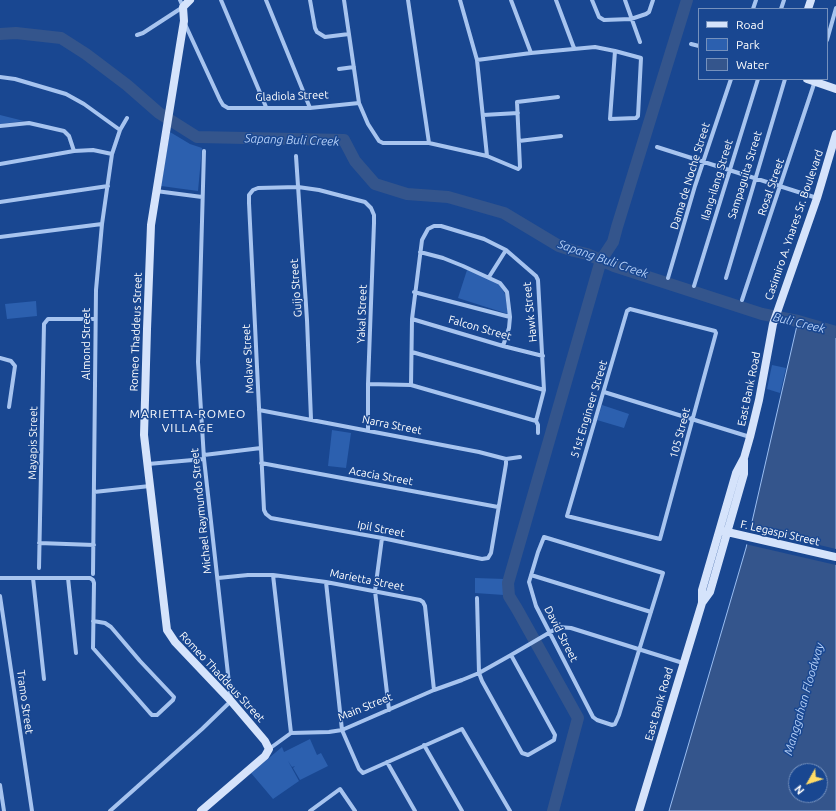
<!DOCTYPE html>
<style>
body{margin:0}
#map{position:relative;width:836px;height:811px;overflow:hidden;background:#194791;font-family:Ubuntu,sans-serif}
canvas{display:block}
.legend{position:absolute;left:698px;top:8px;width:130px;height:72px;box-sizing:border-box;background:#194791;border:1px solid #7591bd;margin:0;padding:5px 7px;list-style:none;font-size:12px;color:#fff}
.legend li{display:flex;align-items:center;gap:8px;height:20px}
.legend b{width:20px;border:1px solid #7591bd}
.north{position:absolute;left:788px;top:763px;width:40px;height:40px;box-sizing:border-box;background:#194791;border:1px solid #7591bd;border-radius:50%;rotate:231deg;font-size:11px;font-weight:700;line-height:16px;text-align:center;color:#fff}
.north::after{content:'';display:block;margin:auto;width:14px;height:18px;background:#ffdb66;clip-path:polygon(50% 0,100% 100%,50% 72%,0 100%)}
</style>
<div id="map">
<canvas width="836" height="811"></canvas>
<ul class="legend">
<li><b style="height:5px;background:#d5e3fb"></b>Road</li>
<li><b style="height:11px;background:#2c60af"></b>Park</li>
<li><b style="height:11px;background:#34558c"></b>Water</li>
</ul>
<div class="north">N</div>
</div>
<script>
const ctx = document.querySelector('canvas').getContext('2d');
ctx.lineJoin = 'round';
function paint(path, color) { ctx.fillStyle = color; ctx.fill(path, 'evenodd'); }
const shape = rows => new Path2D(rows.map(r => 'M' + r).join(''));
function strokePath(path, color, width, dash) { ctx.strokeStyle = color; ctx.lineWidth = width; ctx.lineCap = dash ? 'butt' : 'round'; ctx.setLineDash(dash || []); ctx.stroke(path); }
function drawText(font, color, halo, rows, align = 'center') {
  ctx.font = font + ' Ubuntu,sans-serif'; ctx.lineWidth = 3; ctx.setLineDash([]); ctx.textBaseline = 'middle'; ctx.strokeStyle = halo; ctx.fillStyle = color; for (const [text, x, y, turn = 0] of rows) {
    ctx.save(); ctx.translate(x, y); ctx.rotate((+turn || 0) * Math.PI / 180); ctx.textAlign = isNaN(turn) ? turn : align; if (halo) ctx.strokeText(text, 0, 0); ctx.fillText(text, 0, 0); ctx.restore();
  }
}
paint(shape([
 [0,115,24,121,0,124],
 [170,132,190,144,202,148,198,191,161,186],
 [467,270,488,277,499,284,505,294,508,314,458,298],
 [36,301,37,316,7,319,5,304],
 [772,365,786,368,780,393,767,389],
 [602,405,629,414,624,428,597,420],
 [332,430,351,433,346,468,328,466],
 [475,578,505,579,504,595,475,593],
 [310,739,317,755,321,753,328,766,300,780,293,768,295,766,292,767,288,761,299,781,273,799,251,773,282,747,284,752]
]), '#2c60af');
const water = shape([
 [798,321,836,332,836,811,669,811,746,548,798,321],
 [796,771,820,771,820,795,796,795,796,771]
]);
paint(water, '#34558c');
strokePath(water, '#9abef2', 1);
paint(shape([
 [748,528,836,549,836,565,745,544]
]), '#194791');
strokePath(shape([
 [0,34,16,33,61,38,86,54,127,85,159,113,197,137,344,140,355,161,375,184,407,194,448,197,504,213,559,246,574,251,587,254,614,266,762,314,798,321,836,332],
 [553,811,578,718,517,609,509,596,508,583,601,260,613,242,617,227,687,0]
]), '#34558c', 12);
strokePath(shape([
 [221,0,266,107],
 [266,0,310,108],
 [310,0,315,28,317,32,325,37,349,34],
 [344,0,359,103,368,124,379,141,383,143,429,143,487,156,518,169,520,167,517,102,558,97],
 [408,0,429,143],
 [460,0,477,60,487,156],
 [511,0,531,53],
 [556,0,574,48],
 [592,0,599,17,604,20,631,19,646,14,649,12,653,0],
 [625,0,640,42],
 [753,9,756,0],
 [781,9,784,0],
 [185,24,220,100,223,105,228,108,310,108,359,103],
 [137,35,143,33,183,7,180,0],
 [827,40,836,8],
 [691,44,699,46],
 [477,60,531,53,595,47,615,51,641,58,638,116,636,118,610,119,615,51],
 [339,69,354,67],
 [0,77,15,79,66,94,84,104,120,130],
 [483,115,518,113],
 [0,126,29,123,64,131,69,136,74,151],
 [519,141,561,136],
 [657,147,817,198],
 [296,156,307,320,311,419],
 [0,164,74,151,93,150,112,154],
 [156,191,202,197],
 [0,202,108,186],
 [0,237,102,224],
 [420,252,443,258,463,266,500,283,507,292,510,317,509,328,503,346],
 [489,277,506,250],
 [668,278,695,186,731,79],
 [726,278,785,79],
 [694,286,758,79],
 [414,292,510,317],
 [742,300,815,81],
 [630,309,715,331,716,333,660,539,567,516,627,311,630,309],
 [412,319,503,346,543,356],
 [412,352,544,390],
 [0,358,11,361,15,366,9,407],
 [368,384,411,385,536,421],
 [411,385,412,319,422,240,428,229,434,226,441,226,484,239,506,250,536,276,538,280,544,390,536,421,538,425,538,433],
 [604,392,750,437],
 [259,410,479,452,506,459,520,457],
 [368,430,368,384,374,223,374,215,371,208,365,202,319,190,298,187,258,188,253,190,249,195,249,203,264,510,266,514,271,518,382,538,482,559,488,558,491,553,506,464,506,459],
 [204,455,261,448],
 [261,463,498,507],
 [148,464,204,459],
 [94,492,150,486],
 [544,537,663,573,619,715,615,724,612,725,597,720,593,717,536,606,529,582,538,552,544,537],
 [382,538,375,591,389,710],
 [39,543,94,545],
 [39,568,44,324,48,319,95,319],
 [93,574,96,290,102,224,112,154,120,130,127,118],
 [273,575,291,733],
 [531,575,651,612],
 [0,578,90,578,93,580,94,583,93,648,150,713,152,715,157,715,173,700,174,697,140,661,111,627,105,623,93,621],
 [33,578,44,679],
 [68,578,76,653],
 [218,578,248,575,273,575,326,582,420,600,423,602,425,606,434,690],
 [326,582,342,730,359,769,363,773,462,729,510,811],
 [0,596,32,811],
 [477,598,479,673,482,681,522,753,528,755,554,740,555,735,511,655],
 [424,745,462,811],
 [269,749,291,733,329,732,342,730,434,690,462,680,479,673,511,655,559,627,571,628,683,663],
 [387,762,415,811],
 [0,785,4,811],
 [110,811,202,729,231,701,204,459,198,362,204,151],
 [310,811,340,789,355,811]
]), '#a7c4ef', 4);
strokePath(shape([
 [190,0,183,7,184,21,181,39,151,225,147,329,144,435,150,486,167,630,175,642,231,701,265,741,269,749,265,756,201,811],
 [808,9,811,0],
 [807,79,836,89],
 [723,531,836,557],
 [702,603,710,592,744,474,744,460],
 [639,811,702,603,702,590,736,473,744,458,750,437,759,400,773,324,817,198,836,134]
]), '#d5e3fb', 8);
drawText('11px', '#fff', '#194791', [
 ["Gladiola Street",292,96,-2],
 ["Sampaguita Street",745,175,-73],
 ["Dama de Noche Street",690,176,-73],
 ["Ilang-ilang Street",717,180,-73],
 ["Rosal Street",771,187,-71],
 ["Casimiro A. Ynares Sr. Boulevard",794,225,-71],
 ["Guijo Street",296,288,-94],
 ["Hawk Street",530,312,-96],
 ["Yakal Street",362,314,-88],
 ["Falcon Street",480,328,16],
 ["Romeo Thaddeus Street",136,332,-88],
 ["Almond Street",86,344,-90],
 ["Molave Street",248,359,-93],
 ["East Bank Road",749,389,-78],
 ["51st Engineer Street",589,409,-73],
 ["Narra Street",392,425,11],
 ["105 Street",680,433,-75],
 ["Mayapis Street",33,443,-89],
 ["Acacia Street",381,476,10],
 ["Michael Raymundo Street",201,511,-96],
 ["Ipil Street",381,529,11],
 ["F. Legaspi Street",780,533,13],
 ["Marietta Street",367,580,11],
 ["David Street",561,634,63],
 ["Romeo Thaddeus Street",222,677,47],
 ["Tramo Street",25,702,82],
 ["East Bank Road",659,704,-74],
 ["Main Street",365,707,-22]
]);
drawText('italic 12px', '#b3cef6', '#194791', [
 ["Sapang Buli Creek",292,140,2],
 ["Sapang Buli Creek",603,259,19],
 ["Buli Creek",799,323,14],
 ["Manggahan Floodway",804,699,-74]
]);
ctx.letterSpacing = '1px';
drawText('12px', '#fff', '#194791', [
 ["MARIETTA-ROMEO",188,414],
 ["VILLAGE",188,428]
]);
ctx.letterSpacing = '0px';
</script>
